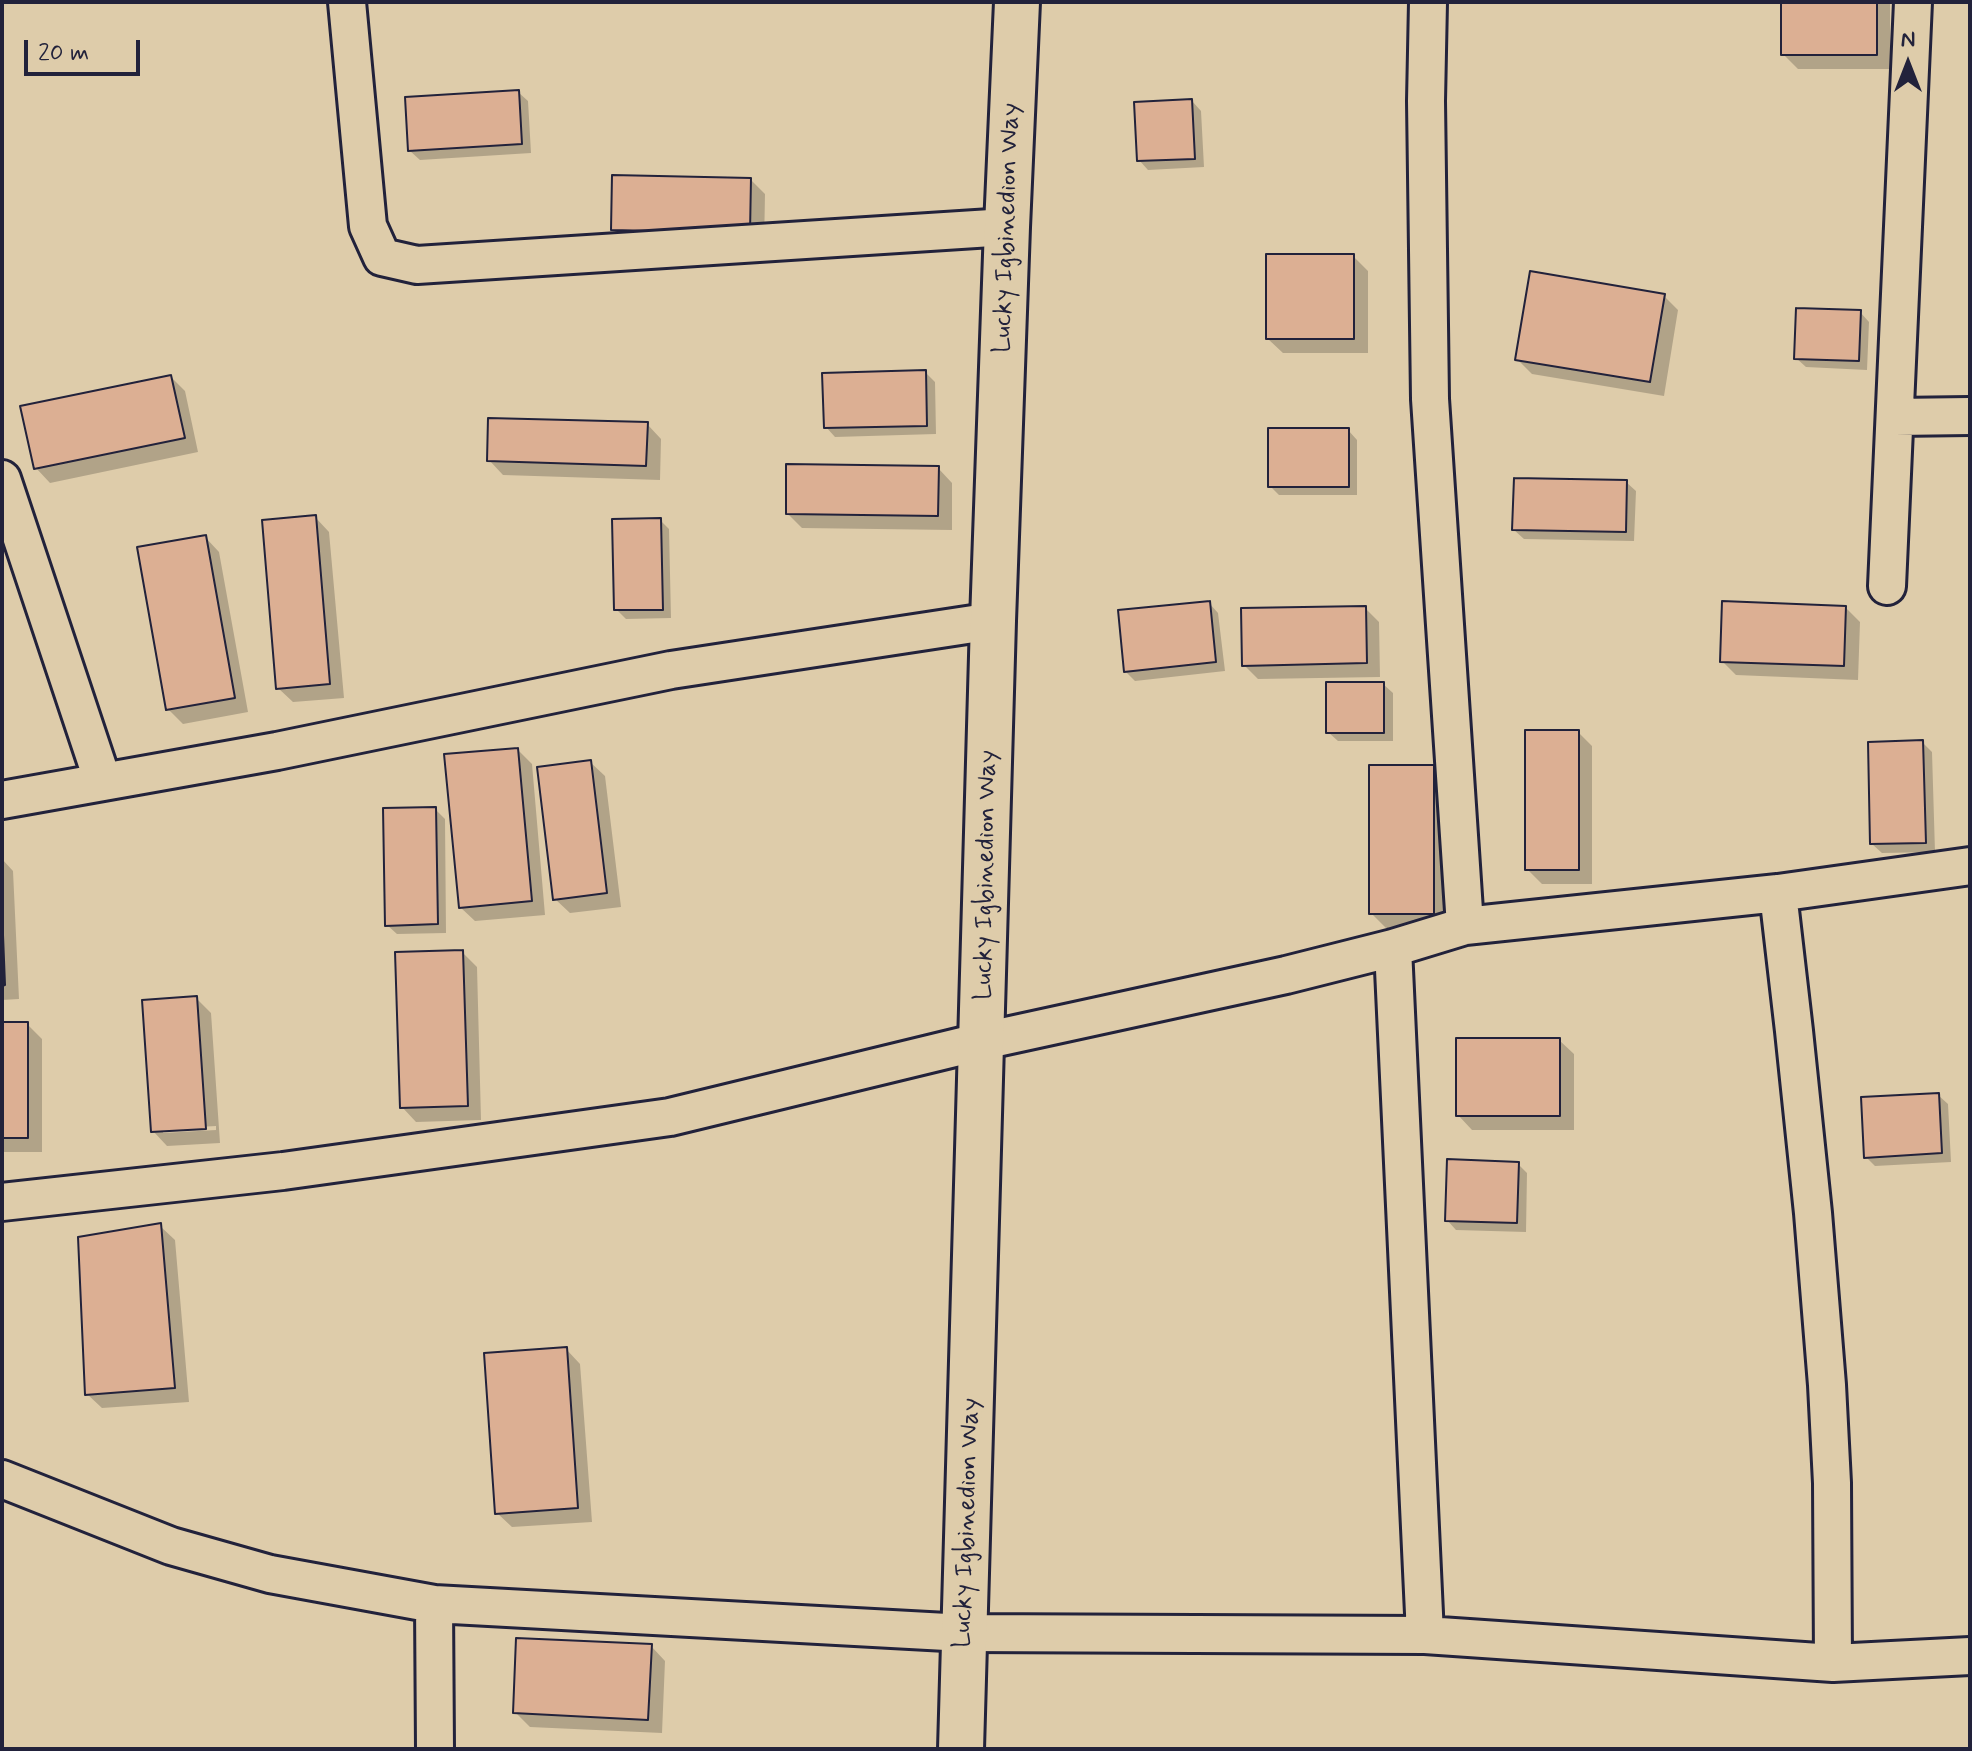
<!DOCTYPE html>
<style>
body{margin:0}
#map{position:relative;width:1972px;height:1751px;overflow:hidden;background:#deccaa;font-family:Mynerve,sans-serif}
canvas{display:block}
.frame{position:absolute;inset:0;border:4px solid #22223b;pointer-events:none}
.north{position:absolute;left:1868px;top:24px;width:80px;height:80px;-webkit-text-stroke:6px #deccaa;paint-order:stroke;rotate:0deg;font-size:22px;font-weight:700;line-height:32px;text-align:center;color:#22223b}
.north::after{content:'';display:block;margin:auto;width:28px;height:36px;background:#22223b;clip-path:polygon(50% 0,100% 100%,50% 72%,0 100%)}
.scale{position:absolute;left:24px;top:40px;width:116px;height:36px;box-sizing:border-box;border:4px solid #22223b;border-top:0;padding-left:10px;font-size:24px;line-height:28px;white-space:nowrap;color:#22223b;-webkit-text-stroke:6px #deccaa;paint-order:stroke}
</style>
<div id="map">
<canvas width="1972" height="1751"></canvas>
<div class="frame"></div>
<div class="north">N</div>
<div class="scale">20 m</div>
</div>
<script>
const ctx = document.querySelector('canvas').getContext('2d');
ctx.lineJoin = 'round';
function paint(path, color) { ctx.fillStyle = color; ctx.fill(path, 'evenodd'); }
const shape = rows => new Path2D(rows.map(r => 'M' + r).join(''));
function strokePath(path, color, width, dash) { ctx.strokeStyle = color; ctx.lineWidth = width; ctx.lineCap = dash ? 'butt' : 'round'; ctx.setLineDash(dash || []); ctx.stroke(path); }
function drawText(font, color, halo, rows, align = 'center') {
  ctx.font = font + ' Mynerve,sans-serif'; ctx.lineWidth = 8; ctx.setLineDash([]); ctx.textBaseline = 'middle'; ctx.strokeStyle = halo; ctx.fillStyle = color; for (const [text, x, y, turn = 0] of rows) {
    ctx.save(); ctx.translate(x, y); ctx.rotate((+turn || 0) * Math.PI / 180); ctx.textAlign = isNaN(turn) ? turn : align; if (halo) ctx.strokeText(text, 0, 0); ctx.fillText(text, 0, 0); ctx.restore();
  }
}
paint(shape([
 [1783,2,1890,2,1890,69,1798,69,1783,54],
 [518,92,528,101,531,153,420,160,410,151],
 [1192,101,1201,111,1204,167,1148,170,1139,160],
 [751,180,765,194,764,247,628,244,613,229],
 [1353,256,1368,271,1368,353,1283,353,1268,339],
 [1664,296,1678,310,1664,396,1532,374,1517,359],
 [1860,312,1869,322,1867,370,1806,367,1796,358],
 [925,372,935,382,936,434,835,437,826,427],
 [171,377,185,391,198,452,50,483,36,468],
 [647,424,661,439,660,480,503,475,489,460],
 [1348,430,1357,440,1357,495,1279,495,1270,486],
 [938,468,952,483,952,530,802,528,788,514],
 [1626,482,1636,491,1634,541,1524,539,1514,530],
 [315,517,329,532,344,698,293,702,278,688],
 [660,520,669,529,671,618,626,619,616,609],
 [205,537,219,552,248,712,183,724,168,709],
 [1209,603,1218,613,1225,671,1135,681,1125,671],
 [1365,608,1379,622,1380,677,1258,679,1244,665],
 [1846,608,1860,622,1858,680,1736,675,1722,661],
 [1383,684,1393,693,1393,741,1338,741,1328,732],
 [1578,732,1592,746,1592,884,1542,884,1527,869],
 [1922,742,1932,752,1935,852,1882,853,1872,844],
 [518,750,532,764,545,915,475,921,460,907],
 [590,762,605,776,621,907,570,913,555,899],
 [1434,767,1448,781,1448,928,1386,928,1371,913],
 [435,809,445,819,446,933,397,934,387,925],
 [2,859,13,871,19,999,2,1000],
 [462,952,477,967,481,1120,416,1122,402,1107],
 [196,998,211,1013,220,1143,167,1146,153,1131],
 [216,1126,216,1130,163,1133,163,1129],
 [2,1024,27,1024,42,1039,42,1152,2,1152],
 [1559,1040,1574,1054,1574,1130,1472,1130,1458,1115],
 [1938,1095,1948,1104,1951,1162,1875,1166,1866,1157],
 [1518,1164,1527,1173,1526,1232,1456,1230,1447,1220],
 [160,1226,175,1240,189,1402,102,1408,87,1394],
 [566,1349,580,1364,592,1522,512,1527,497,1513],
 [651,1646,665,1661,662,1733,530,1727,515,1712]
]), '#0003');
const building = shape([
 [1781,2,1877,2,1877,55,1781,55,1781,2],
 [519,90,522,144,408,151,405,97,519,90],
 [1192,99,1195,159,1137,161,1134,102,1192,99],
 [612,175,751,178,750,233,611,230,612,175],
 [1266,254,1354,254,1354,339,1266,339,1266,254],
 [1530,271,1665,294,1650,382,1515,360,1530,271],
 [1796,308,1861,310,1859,361,1794,359,1796,308],
 [926,370,927,426,824,428,822,373,926,370],
 [171,375,185,438,34,469,20,406,171,375],
 [488,418,648,422,646,466,487,461,488,418],
 [1268,428,1349,428,1349,487,1268,487,1268,428],
 [786,464,939,466,938,516,786,514,786,464],
 [1514,478,1627,480,1626,532,1512,530,1514,478],
 [316,515,330,684,276,689,262,520,316,515],
 [661,518,663,610,614,610,612,519,661,518],
 [206,535,235,698,166,710,137,547,206,535],
 [1210,601,1216,662,1124,672,1118,610,1210,601],
 [1722,601,1846,606,1844,666,1720,662,1722,601],
 [1366,606,1367,663,1242,666,1241,608,1366,606],
 [1326,682,1384,682,1384,733,1326,733,1326,682],
 [1525,730,1579,730,1579,870,1525,870,1525,730],
 [1923,740,1926,843,1870,844,1868,742,1923,740],
 [518,748,532,901,459,908,444,754,518,748],
 [591,760,607,893,553,900,537,767,591,760],
 [1369,765,1434,765,1434,914,1369,914,1369,765],
 [436,807,438,924,385,926,383,808,436,807],
 [2,910,5,985,2,986,2,910],
 [463,950,468,1106,400,1108,395,952,463,950],
 [197,996,206,1129,151,1132,142,1000,197,996],
 [2,1022,28,1022,28,1138,2,1138,2,1022],
 [1456,1038,1560,1038,1560,1116,1456,1116,1456,1038],
 [1939,1093,1942,1153,1864,1158,1861,1097,1939,1093],
 [1447,1159,1519,1162,1517,1223,1445,1221,1447,1159],
 [161,1223,175,1388,85,1395,78,1237,161,1223],
 [567,1347,578,1508,495,1514,484,1353,567,1347],
 [516,1638,652,1644,648,1720,513,1713,516,1638]
]);
paint(building, '#dcaf93');
strokePath(building, '#22223b', 2);
const minor = shape([
 [347,2,368,226,382,257,417,265,1007,227],
 [1428,2,1426,101,1430,399,1465,926],
 [1895,417,1970,416],
 [2,479,103,782],
 [1887,586,1913,2],
 [2,800,277,751,671,670,993,621],
 [1778,893,1794,1031,1813,1213,1827,1385,1832,1483,1833,1663],
 [1393,948,1425,1635],
 [2,1202,283,1171,670,1117,983,1041,1286,975,1393,948,1465,926,1778,893,1970,866],
 [2,1479,171,1546,270,1574,434,1604,965,1633,1425,1635,1833,1663,1970,1656],
 [434,1604,435,1749]
]);
const tertiary = shape([
 [961,1749,993,621,1007,227,1017,2]
]);
strokePath(minor, '#22223b', 42);
strokePath(tertiary, '#22223b', 50);
strokePath(minor, '#deccaa', 36);
strokePath(tertiary, '#deccaa', 44);
drawText('26px', '#22223b', '#deccaa', [
 ["Lucky Igbinedion Way",1008,228,-88],
 ["Lucky Igbinedion Way",987,875,-89],
 ["Lucky Igbinedion Way",968,1523,-88]
]);
</script>
